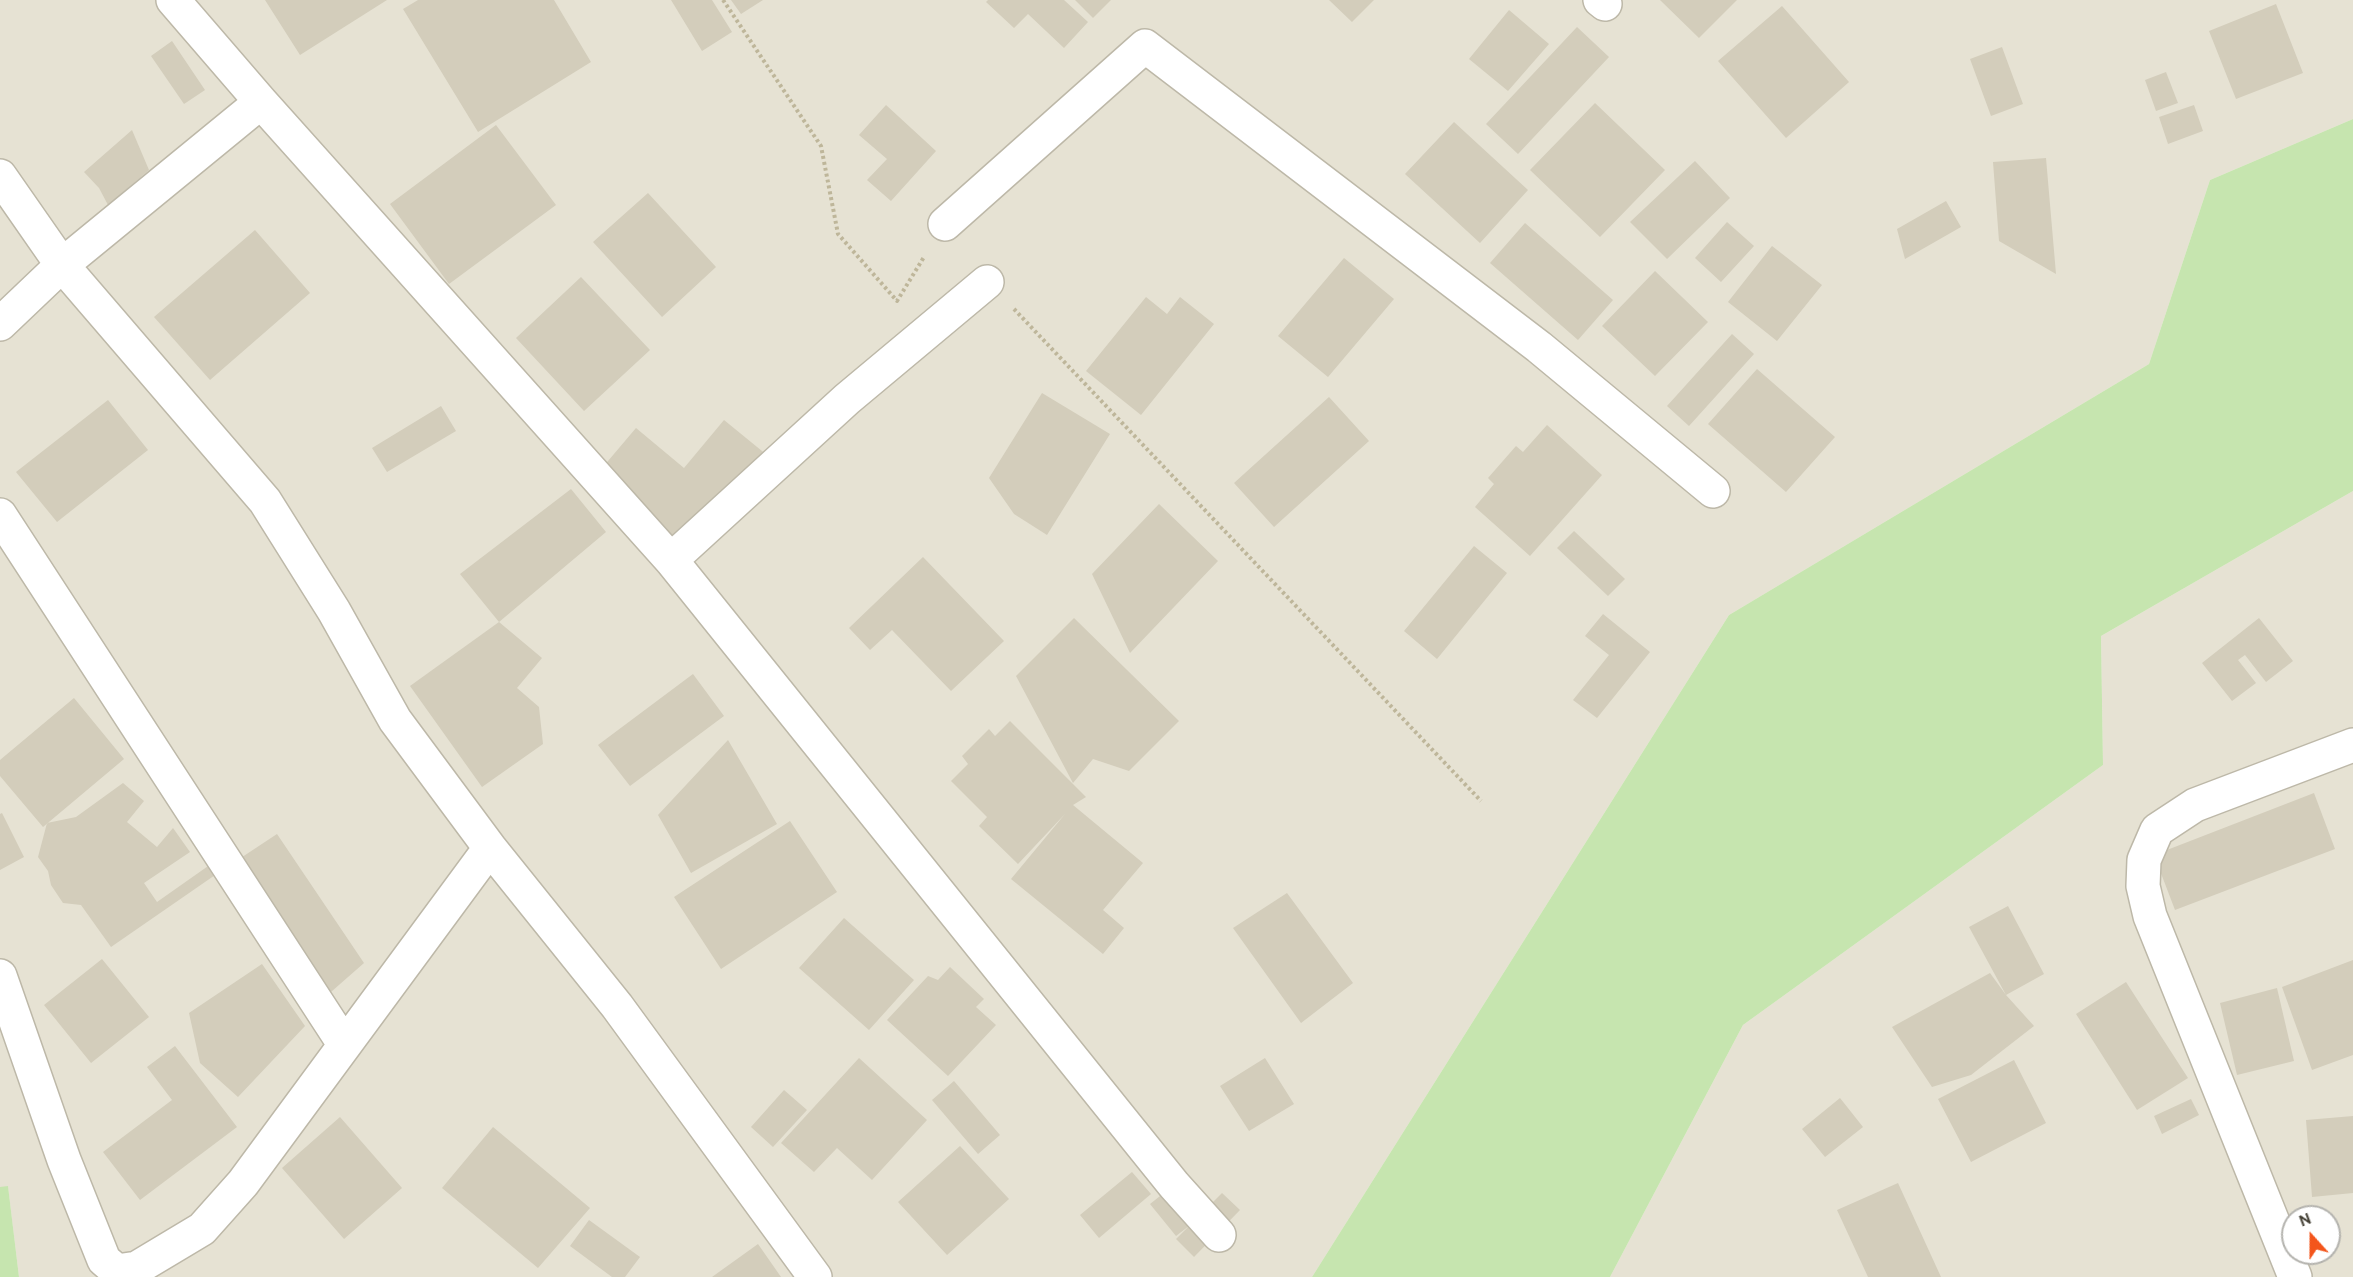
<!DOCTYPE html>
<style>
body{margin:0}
#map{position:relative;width:2353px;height:1277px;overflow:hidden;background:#f2f0e5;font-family:Cabin,sans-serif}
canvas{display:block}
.north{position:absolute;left:2281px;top:1205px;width:60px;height:60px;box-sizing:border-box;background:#fff;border:2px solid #b4b3ae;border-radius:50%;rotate:339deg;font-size:16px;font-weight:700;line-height:24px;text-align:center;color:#444035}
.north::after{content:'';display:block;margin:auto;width:21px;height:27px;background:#f3551b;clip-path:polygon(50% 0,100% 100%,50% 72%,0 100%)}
</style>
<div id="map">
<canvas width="2353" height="1277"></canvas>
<div class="north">N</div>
</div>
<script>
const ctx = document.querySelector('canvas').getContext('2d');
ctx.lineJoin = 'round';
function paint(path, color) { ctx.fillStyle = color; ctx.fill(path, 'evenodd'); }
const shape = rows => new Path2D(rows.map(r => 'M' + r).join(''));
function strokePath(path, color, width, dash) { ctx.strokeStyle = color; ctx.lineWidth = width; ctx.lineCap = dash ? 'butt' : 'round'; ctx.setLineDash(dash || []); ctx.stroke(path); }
paint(shape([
 [0,0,2353,0,2353,119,2210,180,2149,364,1729,615,1312,1277,19,1277,8,1187,0,1187],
 [2353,491,2353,1277,1610,1277,1743,1025,2103,765,2101,636],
 [2293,1217,2329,1217,2329,1253,2293,1253]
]), '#e6e2d3');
paint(shape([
 [2353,119,2353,491,2101,636,2103,765,1743,1025,1610,1277,1312,1277,1729,615,2149,364,2210,180],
 [8,1186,19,1277,0,1277,0,1187]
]), '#c6e5af');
paint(shape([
 [265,0,387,0,300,55],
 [418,0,554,0,591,62,478,132,403,9],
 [671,0,712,0,732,32,702,51],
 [731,0,763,0,741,14],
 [988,0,1064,0,1088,22,1064,48,1028,14,1014,28,986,2],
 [1075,0,1111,0,1093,18],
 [1329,0,1374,0,1352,22],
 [1660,0,1737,0,1699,38],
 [2276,4,2303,73,2236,99,2209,31],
 [1782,6,1849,82,1786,138,1718,61],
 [1509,10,1549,44,1508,91,1469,59],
 [1577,27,1609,57,1518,154,1486,124],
 [172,41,205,90,184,104,151,56],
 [2002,47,2023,104,1991,116,1970,59],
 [2166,72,2178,103,2156,111,2145,80],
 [1595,103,1665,170,1600,237,1530,170],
 [886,105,936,151,891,201,867,180,887,159,859,135],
 [2194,105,2203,131,2168,144,2159,117],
 [1454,122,1528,190,1480,243,1405,174],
 [496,125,556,205,449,284,390,204],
 [132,130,149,170,108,205,99,188,84,172],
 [2046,158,2056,274,1999,241,1993,162],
 [1695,161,1730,198,1667,259,1630,222],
 [648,193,716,267,662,317,593,242],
 [1946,201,1961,227,1905,259,1897,229],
 [1727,222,1754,246,1721,282,1695,258],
 [1525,223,1613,300,1578,340,1490,263],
 [255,230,310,293,210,380,154,317],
 [1772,246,1822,285,1777,341,1728,302],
 [1344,258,1394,299,1328,377,1278,336],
 [1655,271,1708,322,1655,376,1602,326],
 [581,277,650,350,584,411,516,338],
 [1146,297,1167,314,1180,297,1214,324,1141,415,1086,371],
 [1732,334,1754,354,1689,426,1667,406],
 [1757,369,1835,437,1786,492,1708,424],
 [1042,393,1110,434,1047,535,1014,514,989,478],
 [1329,397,1369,441,1274,527,1234,483],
 [108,400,148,450,57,522,16,472],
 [441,406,456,431,387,472,372,448],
 [724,420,773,460,694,554,597,474,636,428,684,468],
 [1547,425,1602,475,1530,556,1475,507,1494,484,1488,478,1516,446,1523,452],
 [571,489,606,532,499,622,460,574],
 [1159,504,1218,561,1130,653,1092,574],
 [1574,531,1625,579,1608,596,1557,548],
 [1474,546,1507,573,1437,659,1404,631],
 [923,557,1004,641,951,691,892,630,870,650,849,628],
 [1603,614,1650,652,1597,718,1573,700,1609,655,1585,636],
 [1074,618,1179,721,1129,771,1093,759,1073,783,1016,676],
 [2259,618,2293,661,2266,682,2245,655,2238,660,2256,683,2232,701,2202,663],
 [499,622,542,658,517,688,539,707,543,744,482,787,410,686],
 [693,674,724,716,630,786,598,745],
 [74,698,124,759,43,827,0,776,0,760],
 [1010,721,1086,797,1073,805,1143,863,1103,910,1124,928,1103,954,1011,879,1065,814,1018,864,979,826,987,817,951,781,968,764,962,756,989,729,995,736],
 [728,740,777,824,691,873,658,815],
 [123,783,144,801,127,822,157,847,173,828,190,852,144,883,157,902,211,864,218,873,111,947,81,905,63,903,51,885,48,871,38,857,47,823,76,817],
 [2314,793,2335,849,2175,910,2154,855],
 [2,813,24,857,0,870,0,814],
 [790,821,837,892,721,969,674,897],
 [277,834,364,963,307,1013,218,873],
 [1287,893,1353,983,1301,1023,1233,928],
 [2008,906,2044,974,2006,995,1969,927],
 [844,918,914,980,869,1030,799,968],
 [102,959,149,1017,91,1063,44,1005],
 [2353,960,2353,1055,2312,1070,2282,987],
 [262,964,305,1026,238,1097,200,1063,189,1013],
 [950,967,984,999,976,1007,996,1025,948,1076,887,1020,928,976,938,980],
 [1990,973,2006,995,2034,1026,1971,1075,1932,1087,1892,1027],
 [2126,982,2188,1078,2137,1110,2076,1014],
 [2277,988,2294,1061,2237,1075,2220,1003],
 [175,1046,237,1127,140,1200,103,1152,172,1100,147,1067],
 [859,1058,927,1120,872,1180,837,1148,814,1172,781,1143],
 [1265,1058,1294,1104,1249,1131,1220,1086],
 [2014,1060,2046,1123,1971,1162,1938,1099],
 [954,1081,1000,1135,978,1154,932,1100],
 [784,1090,807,1110,773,1147,751,1127],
 [1840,1098,1863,1127,1825,1157,1802,1129],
 [2191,1099,2199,1115,2162,1134,2154,1116],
 [2353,1116,2353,1193,2312,1197,2306,1120],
 [340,1117,402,1188,344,1239,282,1168],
 [493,1127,590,1208,538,1268,442,1188],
 [960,1146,1009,1199,947,1255,898,1202],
 [1132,1172,1151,1194,1099,1238,1080,1215],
 [1898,1183,1941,1277,1868,1277,1837,1210],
 [1174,1185,1199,1216,1222,1193,1240,1210,1194,1257,1176,1239,1189,1226,1176,1236,1150,1204],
 [589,1220,640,1257,625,1277,612,1277,570,1246],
 [758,1244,781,1277,712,1277]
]), '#d3cdbb');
const minor = shape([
 [173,0,261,102,671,560,1174,1185,1219,1235],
 [1600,0,1605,4],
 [0,176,62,265,265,501,334,611,395,720,490,848,617,1006,815,1277],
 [945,224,1145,46,1539,347,1713,491],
 [0,324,62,265,261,102],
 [0,515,344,1044],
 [671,560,847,399,987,282],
 [0,976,64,1160,104,1260,117,1271,137,1268,202,1229,243,1183,490,848],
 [2295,1277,2150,916,2143,886,2144,860,2157,830,2195,805,2353,745]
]);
strokePath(minor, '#bdb8a8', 36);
strokePath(shape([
 [723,0,821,146,838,234,897,301,924,257],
 [1014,309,1481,801]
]), '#beb69a', 4, [3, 3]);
strokePath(minor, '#fff', 33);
</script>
